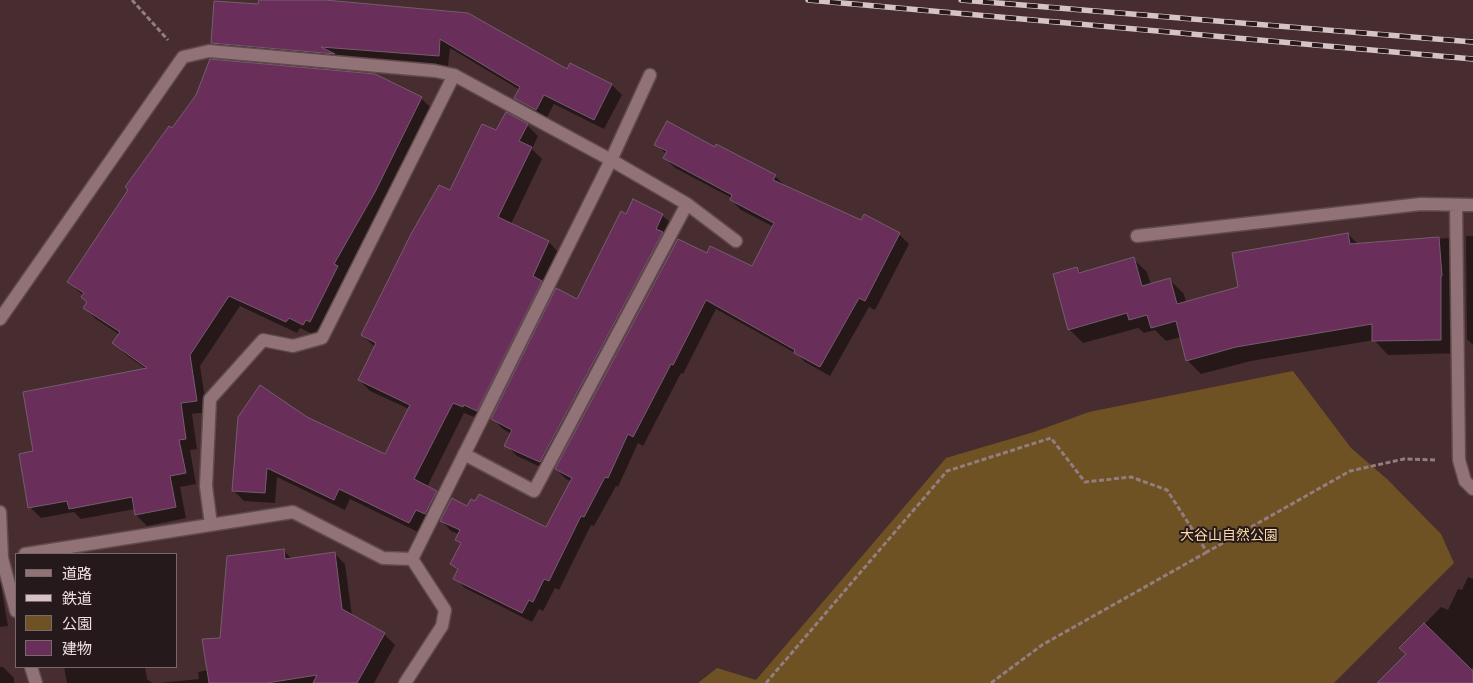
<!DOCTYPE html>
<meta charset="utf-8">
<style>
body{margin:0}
#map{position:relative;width:1473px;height:683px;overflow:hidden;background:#482d30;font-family:Ubuntu,"Noto Sans JP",sans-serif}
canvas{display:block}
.legend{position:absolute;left:15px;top:553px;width:162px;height:115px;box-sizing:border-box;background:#26191b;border:1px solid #78696b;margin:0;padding:6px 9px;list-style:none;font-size:15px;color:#f2e0e2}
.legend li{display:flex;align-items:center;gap:10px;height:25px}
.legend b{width:25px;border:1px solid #78696b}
</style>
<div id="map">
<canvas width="1473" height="683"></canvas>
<ul class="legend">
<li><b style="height:6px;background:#917276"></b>道路</li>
<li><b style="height:6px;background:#d7c3c5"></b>鉄道</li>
<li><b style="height:14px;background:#6e5224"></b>公園</li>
<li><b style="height:14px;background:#692e5a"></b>建物</li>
</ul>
</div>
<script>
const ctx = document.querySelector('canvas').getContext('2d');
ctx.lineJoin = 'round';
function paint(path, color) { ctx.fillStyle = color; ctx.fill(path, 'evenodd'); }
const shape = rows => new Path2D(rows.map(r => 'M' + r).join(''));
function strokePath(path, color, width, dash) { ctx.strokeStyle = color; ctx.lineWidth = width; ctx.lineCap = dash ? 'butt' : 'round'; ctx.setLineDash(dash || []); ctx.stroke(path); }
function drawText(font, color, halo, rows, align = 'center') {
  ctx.font = font + ' Ubuntu,"Noto Sans JP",sans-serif'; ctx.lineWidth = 4; ctx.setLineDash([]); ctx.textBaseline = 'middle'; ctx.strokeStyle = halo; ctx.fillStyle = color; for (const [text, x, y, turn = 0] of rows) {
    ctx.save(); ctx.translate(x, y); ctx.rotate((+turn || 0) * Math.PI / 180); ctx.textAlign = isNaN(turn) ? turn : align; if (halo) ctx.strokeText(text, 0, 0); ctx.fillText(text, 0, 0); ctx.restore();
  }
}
paint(shape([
 [1293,371,1351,448,1387,479,1441,534,1454,563,1334,683,698,683,717,668,756,680,946,458,1034,432,1089,412]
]), '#6e5224');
paint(shape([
 [260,0,309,0,567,71,612,85,622,95,604,129,554,104,546,119,525,108,515,98,520,90,450,48,448,66,337,57,222,53,212,43,259,5],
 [421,98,432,109,386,203,345,275,349,279,321,332,317,330,314,335,300,328,297,333,240,306,200,366,207,412,192,414,197,449,190,450,196,484,180,487,186,518,147,526,136,515,135,509,81,519,74,512,41,518,30,507,35,452,147,370,125,354,114,343,120,335,96,319,84,307,88,302,84,296,68,282,172,130],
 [506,114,527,125,538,136,532,149,542,159,511,224,549,242,559,253,544,285,552,293,488,421,475,415,474,417,464,413,427,487,436,492,447,502,436,524,427,520,420,533,350,499,345,510,277,477,275,503,244,501,233,490,307,418,386,455,409,409,370,391,359,380,375,347,363,336,451,191,497,132],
 [656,144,715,149,775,176,785,186,862,221,899,234,909,244,875,310,869,307,830,376,805,362,797,354,716,309,683,374,681,373,643,446,638,443,618,487,616,486,594,526,591,525,559,590,555,588,543,611,539,609,532,622,465,588,455,578,459,571,452,564,462,545,456,540,459,534,451,531,442,521,468,507,546,529,572,482,566,479,556,469,708,254,753,268,774,227,741,210,731,200,732,198,675,168,665,158,667,155],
 [634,201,663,216,674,226,667,238,673,244,551,472,517,456,506,445,511,434,503,429,493,419,577,301],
 [1348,234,1358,244,1448,238,1462,252,1463,353,1388,355,1374,340,1251,361,1201,374,1187,360,1181,337,1166,341,1155,330,1144,333,1138,328,1083,343,1069,329,1077,269,1082,273,1133,259,1147,272,1151,285,1170,280,1184,294,1186,302,1240,288],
 [1466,236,1473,236,1473,345,1467,339],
 [283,550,292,559,334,553,345,564,352,616,384,634,395,645,374,683,159,683,199,679,198,672,208,670,221,640],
 [1468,577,1473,579,1473,666,1471,671,1473,672,1473,683,1379,683,1408,655,1401,648,1441,607,1448,610,1458,589,1462,590],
 [0,580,8,626,0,627],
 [0,667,3,667,14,678,14,683,0,683],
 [62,667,145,667,147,679,152,683,67,683,64,667]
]), '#0007');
const building = shape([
 [259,0,325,0,468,13,567,69,570,63,612,84,594,120,544,95,536,110,514,98,520,87,440,39,439,56,321,47,335,54,211,43,214,1,258,4,259,0],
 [210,59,375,74,422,97,375,192,334,264,338,266,310,322,306,320,303,325,289,318,286,322,229,296,190,355,197,401,181,403,186,439,179,440,186,473,170,476,176,507,135,515,132,497,69,509,67,501,28,508,19,454,33,451,23,392,147,368,112,343,120,332,83,308,87,302,81,297,84,293,67,282,128,190,125,187,169,126,172,128,196,95,210,59],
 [506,112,528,124,519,141,532,147,498,217,549,241,533,276,542,281,477,411,464,405,463,407,453,403,414,479,437,491,425,514,416,510,409,523,339,489,334,500,267,468,265,493,232,491,238,417,260,385,307,417,385,454,410,405,358,380,376,343,361,335,411,234,439,185,450,190,482,124,496,130,506,112],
 [667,121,715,147,716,144,776,175,773,180,861,220,864,214,900,233,865,301,859,298,820,367,794,353,795,350,706,300,673,365,671,364,633,437,628,434,608,478,605,477,584,517,581,516,549,581,544,579,533,602,529,600,522,613,453,579,458,569,450,564,461,543,455,540,460,530,440,521,452,498,467,506,471,499,475,501,479,494,546,527,572,478,555,469,678,239,707,253,710,246,752,266,774,223,730,200,732,195,663,158,667,151,654,145,667,121],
 [633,199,663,214,656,229,663,232,540,462,504,446,512,430,491,419,556,288,577,299,621,211,626,214,633,199],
 [1348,233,1350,244,1439,237,1442,276,1441,276,1441,340,1372,341,1372,324,1236,347,1186,361,1176,321,1151,328,1147,315,1129,320,1127,313,1068,330,1053,274,1077,267,1079,273,1134,257,1142,286,1170,278,1177,304,1238,287,1232,253,1348,233],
 [284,549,285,559,335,552,342,609,385,633,357,683,313,683,317,675,267,683,209,683,202,639,220,638,227,556,284,549],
 [1424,623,1473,671,1473,683,1377,683,1406,654,1399,648,1424,623]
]);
paint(building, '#692e5a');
strokePath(building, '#755d6e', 1);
const street = shape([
 [1456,205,1459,460,1465,481,1473,489],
 [1137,236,1421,204,1473,205],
 [0,319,183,57,209,51,435,71,454,75,611,160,687,204,736,241],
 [464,454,534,491,687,204],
 [0,512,2,558,16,611],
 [211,525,206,486,210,399,263,340,293,346,322,338,454,75],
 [25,554,293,512,383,558,412,559,611,160,650,75],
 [31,667,36,683],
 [405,683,442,626,445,610,412,559]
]);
strokePath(street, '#604a4d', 15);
strokePath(shape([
 [132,0,168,40],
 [766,683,947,471,1051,438,1085,482,1131,477,1167,490,1207,552,1350,471,1404,459,1437,460],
 [991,683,1042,645,1207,552]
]), '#947d7f', 3, [5, 2.5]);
strokePath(street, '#917276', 12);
const rail = shape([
 [808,0,1473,59],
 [961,0,1473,42]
]);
strokePath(rail, '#d7c3c5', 5.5);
strokePath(rail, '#26191b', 4, [11]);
drawText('14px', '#fedba5', '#26191b', [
 ["大谷山自然公園",1229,535]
]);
</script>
